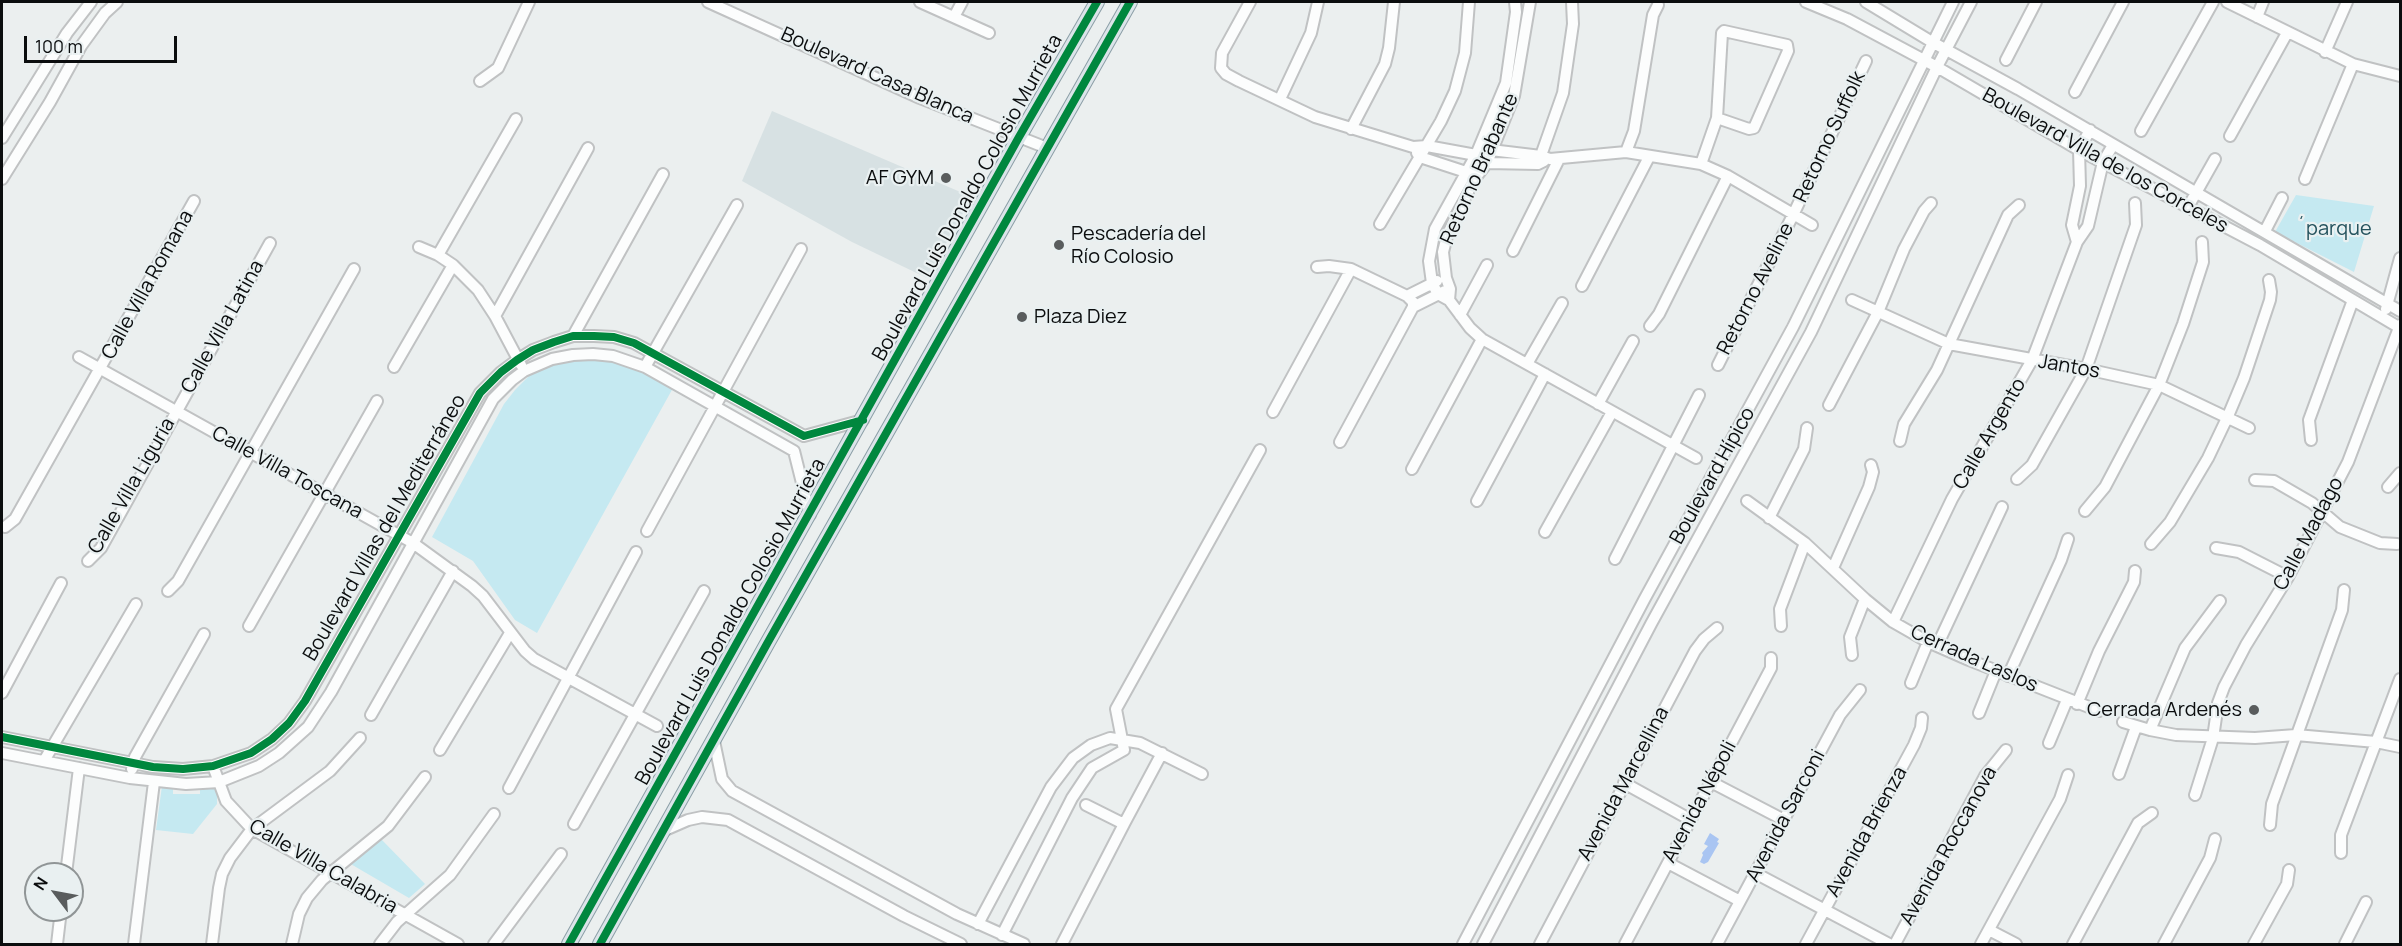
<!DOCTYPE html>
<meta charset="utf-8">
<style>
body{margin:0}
#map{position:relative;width:2402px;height:946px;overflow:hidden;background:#ebefef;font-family:Manrope,sans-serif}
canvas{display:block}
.frame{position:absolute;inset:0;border:3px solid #0b0d0e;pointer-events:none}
.north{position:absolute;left:24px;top:862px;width:60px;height:60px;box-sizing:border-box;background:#e9f0f1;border:2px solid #909596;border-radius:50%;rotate:302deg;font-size:16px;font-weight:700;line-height:24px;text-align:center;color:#0b0d0e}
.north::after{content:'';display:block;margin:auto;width:21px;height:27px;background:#595c5d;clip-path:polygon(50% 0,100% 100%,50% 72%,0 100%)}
.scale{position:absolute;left:24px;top:36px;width:153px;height:27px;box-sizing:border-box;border:3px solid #0b0d0e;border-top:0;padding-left:8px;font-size:18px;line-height:21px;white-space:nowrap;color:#0b0d0e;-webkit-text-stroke:4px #e9f0f1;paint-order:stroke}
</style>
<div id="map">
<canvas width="2402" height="946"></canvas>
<div class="frame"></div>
<div class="north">N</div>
<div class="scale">100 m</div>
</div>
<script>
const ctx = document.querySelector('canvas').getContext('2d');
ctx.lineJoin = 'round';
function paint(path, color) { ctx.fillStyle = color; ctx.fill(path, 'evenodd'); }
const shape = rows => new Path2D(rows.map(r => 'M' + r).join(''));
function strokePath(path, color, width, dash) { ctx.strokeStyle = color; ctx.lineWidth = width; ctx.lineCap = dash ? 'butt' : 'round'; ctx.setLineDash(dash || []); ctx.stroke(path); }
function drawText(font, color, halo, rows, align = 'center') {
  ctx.font = font + ' Manrope,sans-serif'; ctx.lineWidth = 4.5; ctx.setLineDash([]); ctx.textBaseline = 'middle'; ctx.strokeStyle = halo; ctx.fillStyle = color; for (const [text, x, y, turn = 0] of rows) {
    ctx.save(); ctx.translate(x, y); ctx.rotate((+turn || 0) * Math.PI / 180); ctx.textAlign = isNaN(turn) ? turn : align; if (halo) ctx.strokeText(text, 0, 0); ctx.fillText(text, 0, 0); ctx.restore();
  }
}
paint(shape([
 [772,111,972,197,927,278,852,242,742,181]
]), '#d7e1e3');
paint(shape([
 [2296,195,2374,206,2354,272,2275,232],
 [580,359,604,359,636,368,673,388,537,633,515,620,473,561,432,537,504,404,515,390,531,374,553,363],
 [213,785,217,790,217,804,193,834,156,830,162,786,173,786,173,794,200,794,200,787],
 [381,839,425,884,409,898,349,863]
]), '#c5e9f1');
paint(shape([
 [1710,833,1719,839,1717,842,1719,843,1708,862,1704,864,1700,862,1703,855,1702,853,1708,846,1704,844]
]), '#a9c5f2');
const minor = shape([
 [708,2,920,98,1047,148],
 [920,2,989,33],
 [1250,2,1222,53,1221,68,1226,74,1239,81,1315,117,1413,147,1427,146,1476,155,1491,150,1541,156,1550,159,1626,152,1701,164,1728,176,1812,225],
 [1515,2,1516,12,1506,83,1476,155,1435,229,1429,261,1432,283,1438,294,1449,300,1470,328,1482,339,1696,458],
 [1806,2,1847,19,1937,67,2079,150,2260,245,2400,328],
 [1866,2,1932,42,2018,89,2400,311],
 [2227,2,2353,64,2400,76],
 [954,17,962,2],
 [2257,17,2263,2],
 [2325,52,2347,2],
 [2006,60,2036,2],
 [480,81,498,68,529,2],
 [2075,92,2123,2],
 [1280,99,1311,33,1318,2],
 [1351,129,1385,64,1389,48,1394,2],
 [2141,131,2213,2],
 [2230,136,2287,33],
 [2,138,67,33,91,2],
 [1626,152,1634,131,1653,15,1658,5],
 [1417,153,1420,157,1466,172,1487,163,1538,164,1544,161],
 [1538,164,1563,93,1573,24,1572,2],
 [1701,164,1717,118,1722,33,1724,31,1787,45,1788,51,1754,128,1749,129,1717,118],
 [2,179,50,102,81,46,105,13,117,2],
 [2305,179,2353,64],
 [2188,207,2215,159],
 [1380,224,1441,121,1455,91,1465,53,1469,2],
 [2265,231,2282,198],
 [2077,242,2072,225,2080,186,2079,150,2090,130],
 [419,247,438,255,453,265,478,290,495,316,521,365],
 [1513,251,1559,159],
 [438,255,516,119],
 [1317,267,1329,266,1351,269,1407,296,1413,302,1413,307],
 [1582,286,1649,157],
 [1407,296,1437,281],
 [1449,300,1450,289,1446,278,1443,252,1447,236,1473,181,1487,163,1514,96,1530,2],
 [1852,300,1949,344,2086,369,2159,385,2249,428],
 [1413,307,1445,291],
 [2386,309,2400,258],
 [1460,315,1487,265],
 [495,316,588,148],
 [1650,326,1659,314,1728,176],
 [573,336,663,174],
 [79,357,413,543,472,586,483,596,525,651,534,659,657,726],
 [1527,364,1562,303],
 [1718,365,1794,213,1866,61],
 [394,367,453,265],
 [645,367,737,205],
 [1598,404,1633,341],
 [1829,405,1878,312,1904,249,1924,211,1931,203],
 [1273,412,1351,269],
 [2311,440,2309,420,2353,300],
 [1900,441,1904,424,1937,370,2008,215,2019,205],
 [1340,442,1413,307],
 [1412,469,1482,339],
 [2017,479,2032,465,2086,369,2136,225,2135,203],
 [2255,480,2274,481,2312,503,2340,527,2380,543,2397,544],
 [2388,487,2400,473],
 [1477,501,1545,374],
 [1747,501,1805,543,1865,599,1893,622,1928,642,1969,660,2099,711],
 [2085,511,2105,487,2159,385,2183,324,2203,262,2202,242],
 [1769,518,1804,449,1807,428],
 [5,527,15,519,194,201],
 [647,531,801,249],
 [1545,532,1612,412],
 [2151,544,2170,522,2208,458,2228,416,2244,378,2270,300,2271,292,2269,280],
 [2216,548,2239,552,2288,577],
 [1615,559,1699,395],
 [88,561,101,548,270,243],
 [1833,568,1869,487,1873,472,1871,465],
 [168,591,178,581,354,269],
 [1893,622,1952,499,2032,360,2077,242,2088,226,2103,162,2113,145],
 [249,626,377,401],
 [1781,626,1780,609,1805,543],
 [1937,646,2002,507],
 [1852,655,1850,637,1865,599],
 [2008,676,2061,560,2068,539],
 [1911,683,1928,642],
 [2,693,61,583],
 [2077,704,2099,651,2134,582,2135,571],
 [1979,713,1996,671],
 [371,715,453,571],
 [2123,722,2150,730,2176,735,2255,738,2296,735,2376,742,2400,747],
 [2150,730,2185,648,2220,601],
 [2,737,153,767,183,769,213,766,251,753,272,739,289,723,305,701,480,393,501,372,517,360,533,350,554,342,573,336,594,336,614,337,634,343,804,436,863,420],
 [714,741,722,779,732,791,957,914,1024,944],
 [2049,743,2067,700],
 [440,750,510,633],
 [2,753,130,778,186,784,219,782,259,766,279,753,308,727,331,692,493,399,512,380,524,371,552,359,573,355,593,354,613,356,645,367,794,451,810,515],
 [44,761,136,604],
 [213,766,226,801,252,829,458,944],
 [132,769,135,757,204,634],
 [2119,774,2136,727],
 [1711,782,1784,820],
 [1624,783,1691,820],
 [509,788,636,552],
 [2195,795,2213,738,2218,703,2224,687,2246,645,2288,577,2348,462,2400,325],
 [1086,805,1124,824,1162,753],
 [574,824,704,591],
 [2270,825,2272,804,2342,610,2344,590],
 [665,830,688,820,702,817,728,820,904,916,961,944],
 [2341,853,2341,835,2400,679],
 [1668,863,1740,901],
 [1755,873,1889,944],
 [66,874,79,768],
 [978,924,1051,787,1073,758,1091,745,1110,738,1140,743,1202,774],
 [1989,930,2016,944],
 [1002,935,1072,798,1092,768,1124,750,1116,709,1260,450],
 [57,944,61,910],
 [134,944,154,782],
 [212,944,219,888,222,874,230,858,252,829,330,771,360,738],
 [292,944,299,914,307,898,322,880,388,826,425,777],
 [380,944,397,922,450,875,494,814],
 [494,944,561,854],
 [1062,944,1124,824],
 [1463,944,1644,600,1793,327,1953,2],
 [1483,944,1651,624,1811,332,1937,67,1971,2],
 [1540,944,1695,651,1704,639,1717,628],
 [1625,944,1771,668,1771,658],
 [1717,944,1840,715,1860,690],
 [1806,944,1914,745,1921,728,1922,718],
 [1895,944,1985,776,2006,750],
 [1981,944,2060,799,2068,775],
 [2073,944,2138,823,2152,813],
 [2164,944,2210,858,2215,839],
 [2254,944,2287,884,2289,870],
 [2345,944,2366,902]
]);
const major = shape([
 [569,944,1019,137,1097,2],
 [600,944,768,642,1130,2]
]);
strokePath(minor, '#c0c2c3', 14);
strokePath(major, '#8c9fa7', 16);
strokePath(minor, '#fcfdfd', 10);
strokePath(major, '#dbe4e9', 14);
strokePath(shape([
 [2,737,153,767,183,769,213,766,251,753,272,739,289,723,305,701,480,393,501,372,517,360,533,350,554,342,573,336,594,336,614,337,634,343,804,436,863,420],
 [569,944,1019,137,1097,2],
 [600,944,768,642,1130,2]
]), '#00873e', 8);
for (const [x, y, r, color] of [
 [946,178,6,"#595c5d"],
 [1059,245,6,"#595c5d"],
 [1022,317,6,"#595c5d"],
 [2254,710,6,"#595c5d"]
]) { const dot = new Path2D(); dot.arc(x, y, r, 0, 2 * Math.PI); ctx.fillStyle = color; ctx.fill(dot); strokePath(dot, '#e9f0f1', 2); }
drawText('20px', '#0b0d0e', '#e9f0f1', [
 ["Boulevard Casa Blanca",877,76,24],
 ["Retorno Suffolk",1830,137,-65],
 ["Boulevard Villa de los Corceles",2105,161,29],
 ["Retorno Brabante",1480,169,-66],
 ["Boulevard Luis Donaldo Colosio Murrieta",968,198,-61],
 ["Calle Villa Romana",148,285,-61],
 ["Retorno Aveline",1756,289,-63],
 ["Calle Villa Latina",223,327,-61],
 ["Jantos",2069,367,10],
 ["Calle Argento",1990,434,-60],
 ["Calle Villa Toscana",287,473,29],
 ["Boulevard Hípico",1713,476,-61],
 ["Calle Villa Liguria",132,486,-60],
 ["Boulevard Villas del Mediterráneo",385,528,-60],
 ["Calle Madago",2309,534,-62],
 ["Boulevard Luis Donaldo Colosio Murrieta",731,622,-61],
 ["Cerrada Laslos",1974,659,24],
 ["Avenida Marcellina",1624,784,-62],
 ["Avenida Népoli",1700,802,-62],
 ["Avenida Sarconi",1786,816,-62],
 ["Avenida Brienza",1867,832,-61],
 ["Avenida Roccanova",1949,846,-61],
 ["Calle Villa Calabria",323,867,30]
]);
drawText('20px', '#0b0d0e', '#e9f0f1', [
 ["AF GYM",934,178],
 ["Pescadería del",1071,234,"left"],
 ["Río Colosio",1071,257,"left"],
 ["Plaza Diez",1034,317,"left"],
 ["Cerrada Ardenés",2242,710]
], 'right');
drawText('20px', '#24525d', '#e9f0f1', [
 ["´parque",2334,229]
]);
</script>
